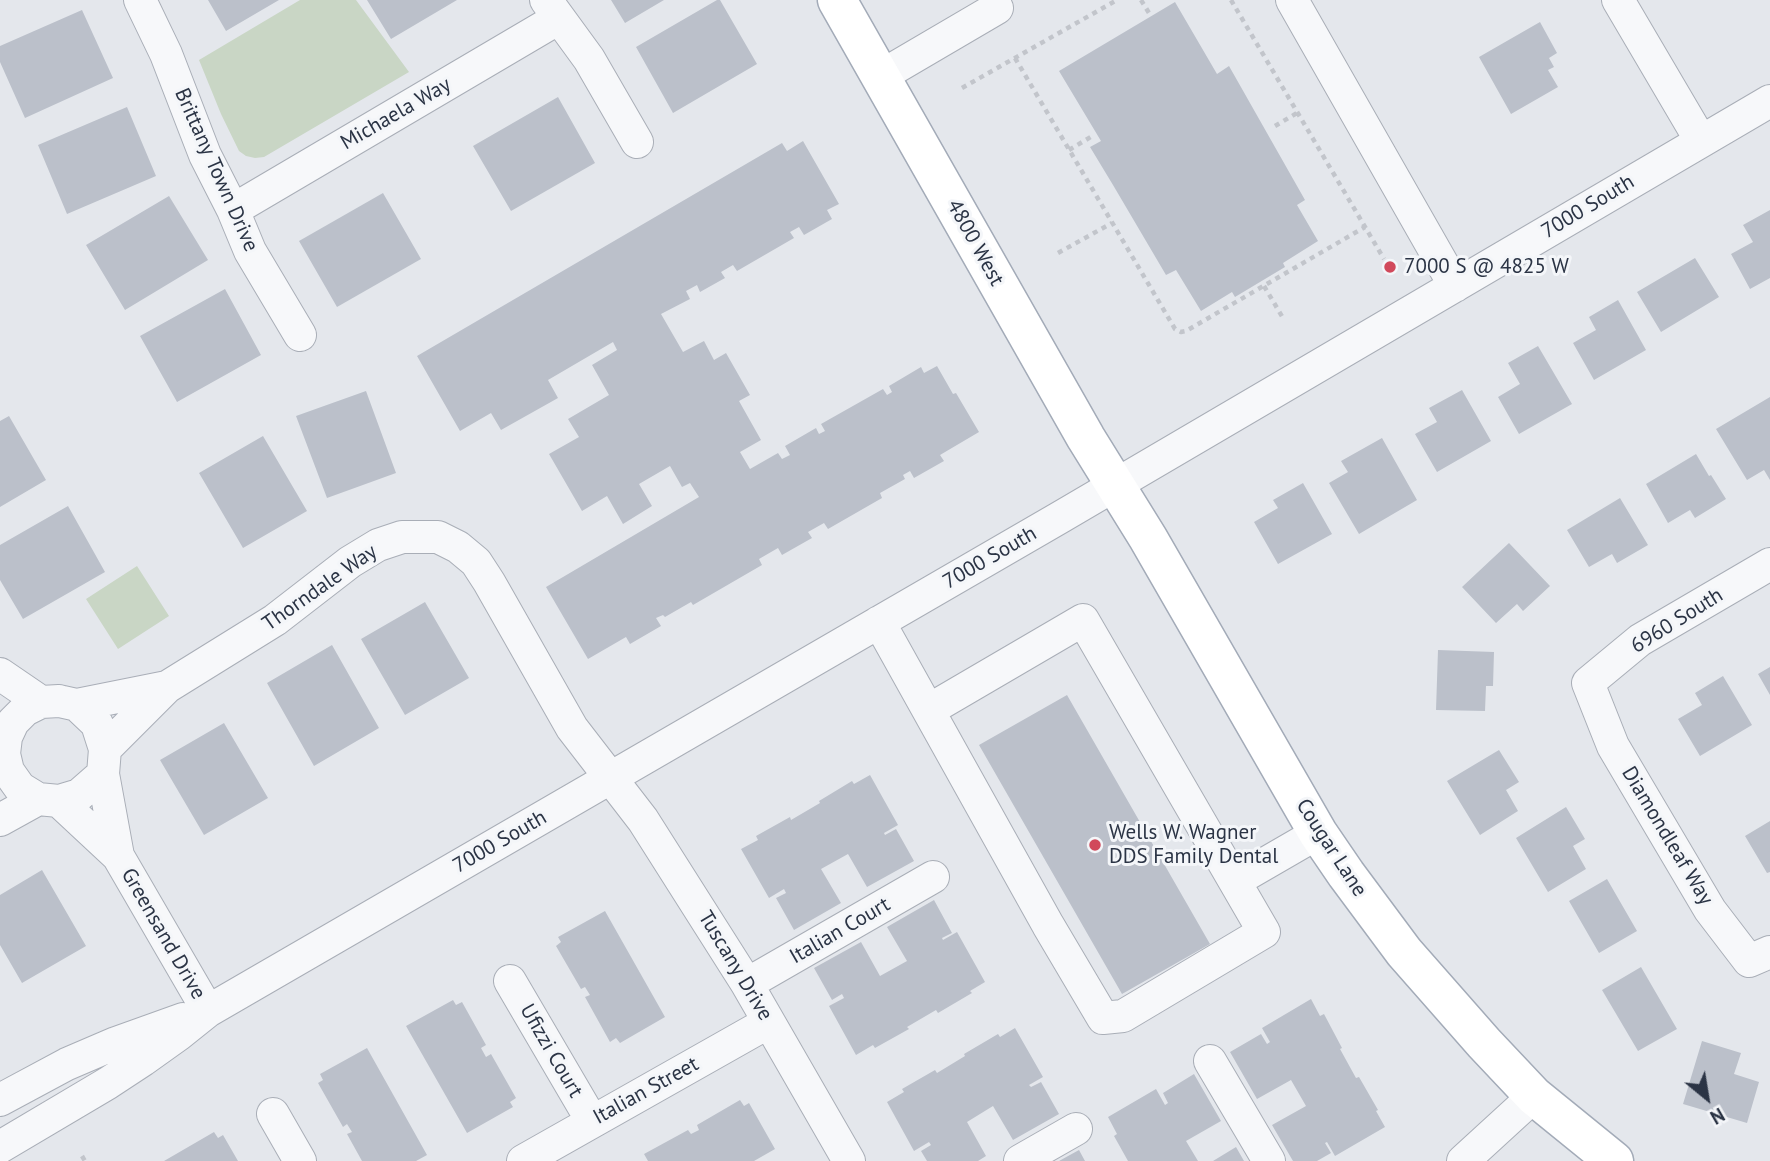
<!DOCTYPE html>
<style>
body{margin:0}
#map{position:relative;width:1770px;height:1161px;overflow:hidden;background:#e4e7ec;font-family:"PT Sans",sans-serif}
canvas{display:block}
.north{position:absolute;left:1672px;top:1063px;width:70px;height:70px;-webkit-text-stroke:5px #f4f6f9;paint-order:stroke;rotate:150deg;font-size:19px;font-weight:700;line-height:28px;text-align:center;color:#2b3445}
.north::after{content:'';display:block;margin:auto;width:24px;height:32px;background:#2b3445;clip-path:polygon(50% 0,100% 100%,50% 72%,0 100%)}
</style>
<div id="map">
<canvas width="1770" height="1161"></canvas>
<div class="north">N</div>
</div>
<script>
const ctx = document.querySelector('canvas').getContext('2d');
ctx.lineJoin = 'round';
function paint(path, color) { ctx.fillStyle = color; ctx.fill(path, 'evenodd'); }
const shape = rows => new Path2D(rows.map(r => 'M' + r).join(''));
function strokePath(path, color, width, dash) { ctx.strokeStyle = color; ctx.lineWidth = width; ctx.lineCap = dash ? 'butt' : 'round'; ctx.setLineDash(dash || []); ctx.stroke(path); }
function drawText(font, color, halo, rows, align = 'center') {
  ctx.font = font + ' "PT Sans",sans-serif'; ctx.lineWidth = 6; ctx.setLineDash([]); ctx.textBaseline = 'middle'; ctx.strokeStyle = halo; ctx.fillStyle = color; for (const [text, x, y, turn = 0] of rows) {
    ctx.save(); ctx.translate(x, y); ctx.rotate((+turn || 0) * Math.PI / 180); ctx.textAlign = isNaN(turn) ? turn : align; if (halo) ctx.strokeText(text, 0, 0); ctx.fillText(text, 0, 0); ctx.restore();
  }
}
paint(shape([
 [300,0,356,0,409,72,264,157,255,158,246,156,239,151,221,114,199,60],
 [137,566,169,616,118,649,86,599]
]), '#c9d6c5');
paint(shape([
 [208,0,279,0,226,31],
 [367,0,457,0,391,39],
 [611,0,664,0,625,23],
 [717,0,720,0,757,64,673,113,636,47],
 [1175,2,1217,74,1229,66,1305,200,1297,205,1318,241,1283,263,1285,267,1235,297,1232,292,1201,311,1176,270,1166,275,1113,185,1090,147,1101,141,1059,71],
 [82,10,113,78,25,118,0,62,0,46],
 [1540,22,1557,53,1549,58,1554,67,1548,70,1558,87,1511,114,1479,57],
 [558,97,595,163,511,211,473,146],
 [127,107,156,176,67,214,38,145],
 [803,141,839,204,827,210,832,219,804,235,799,227,790,232,794,238,737,271,733,265,721,272,725,278,700,292,697,285,686,291,690,299,661,314,683,352,704,341,714,360,726,353,750,395,739,401,761,440,740,452,750,469,778,453,782,459,790,455,785,446,816,428,819,434,825,431,821,424,883,389,887,395,892,392,889,386,921,367,924,373,937,366,953,394,956,393,979,432,940,455,944,461,914,478,910,471,903,475,905,479,880,493,882,498,828,529,824,523,808,532,812,538,782,555,778,548,759,559,762,565,693,605,691,602,665,617,663,615,656,618,661,626,630,644,626,637,588,659,546,587,699,497,690,483,682,487,670,466,639,484,652,506,623,524,607,496,582,511,549,454,579,437,568,419,609,395,592,365,617,350,613,342,548,380,558,398,501,430,491,413,460,431,417,356,782,143,787,151],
 [383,193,421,259,337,307,299,241],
 [169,196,208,260,125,310,86,245],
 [1770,210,1770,278,1750,289,1731,254,1753,242,1743,225],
 [1695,258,1719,297,1661,332,1637,292],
 [225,289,261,355,177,402,140,336],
 [1618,300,1646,350,1594,380,1573,343,1596,330,1589,317],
 [1538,346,1572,404,1519,434,1498,397,1520,384,1508,363],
 [1462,390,1491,441,1437,472,1415,434,1437,422,1429,408],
 [366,391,396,473,327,498,296,416],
 [1770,397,1770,480,1764,470,1747,480,1716,429],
 [9,416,46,480,0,507,0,421],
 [263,436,307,511,243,548,199,473],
 [1382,438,1417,500,1359,534,1329,483,1348,472,1341,461],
 [1696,454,1709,476,1711,475,1726,499,1695,518,1690,510,1668,523,1646,484],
 [1303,483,1332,534,1278,564,1254,522,1278,508,1273,500],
 [1620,498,1648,545,1617,563,1612,554,1589,567,1567,530],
 [68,506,105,572,23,619,0,580,0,545],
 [1509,543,1550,586,1523,611,1517,604,1496,623,1462,587],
 [425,602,469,678,405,715,361,639],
 [332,645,379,728,314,766,267,683],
 [1438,650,1494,652,1493,686,1486,686,1485,711,1436,710],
 [1770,667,1770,695,1758,674],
 [1723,676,1752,725,1700,756,1678,719,1702,705,1695,693],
 [1067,695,1210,944,1122,994,979,745],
 [224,723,268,798,204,835,160,760],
 [1499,750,1519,782,1506,790,1518,811,1480,835,1447,781],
 [870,775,898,825,884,833,885,835,896,829,914,861,867,887,848,854,821,869,841,903,794,930,776,898,786,893,784,889,769,898,741,849,758,840,756,836,790,817,791,820,820,803,819,801,852,781,854,784],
 [1566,807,1585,839,1573,846,1586,869,1548,892,1516,838],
 [1770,821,1770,872,1767,873,1745,836],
 [42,870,86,946,22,983,0,945,0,895],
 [1607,879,1637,931,1599,953,1569,901],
 [934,900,952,933,942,938,943,940,957,932,985,982,970,991,972,993,938,1013,936,1010,907,1027,909,1029,875,1048,873,1045,856,1055,829,1006,844,998,842,994,832,1000,814,968,861,942,880,976,907,961,887,927],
 [605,911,665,1017,620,1043,616,1038,610,1042,585,997,590,995,585,987,581,989,556,946,561,942,558,937],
 [1641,967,1677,1029,1638,1051,1602,990],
 [1311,999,1320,1016,1324,1014,1342,1048,1340,1049,1356,1078,1359,1077,1378,1110,1376,1111,1385,1127,1335,1156,1327,1142,1325,1143,1331,1153,1317,1161,1293,1161,1272,1125,1306,1106,1291,1080,1257,1099,1230,1052,1261,1034,1267,1044,1270,1042,1262,1028],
 [453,1000,456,1005,462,1002,486,1045,481,1048,486,1057,491,1054,516,1098,510,1102,513,1107,467,1133,406,1026],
 [1015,1028,1043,1077,1029,1085,1031,1087,1041,1082,1059,1114,1013,1140,993,1106,967,1122,986,1156,978,1161,927,1161,921,1151,931,1145,929,1142,914,1151,887,1102,904,1092,902,1089,935,1070,937,1073,965,1056,964,1054,998,1034,1000,1037],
 [1702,1041,1741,1053,1734,1074,1759,1082,1747,1123,1683,1104],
 [367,1048,427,1155,416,1161,362,1161,347,1134,352,1132,347,1124,343,1127,318,1083,323,1080,320,1074],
 [1194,1074,1221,1121,1186,1141,1198,1161,1128,1161,1114,1136,1117,1134,1108,1117,1156,1089,1165,1105,1168,1103,1163,1093],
 [740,1100,744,1106,749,1103,775,1149,754,1161,648,1161,644,1154,688,1130,691,1134,699,1130,697,1125],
 [214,1132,218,1138,223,1135,238,1161,164,1161],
 [1236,1147,1244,1161,1213,1161],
 [1079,1150,1085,1161,1059,1161]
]), '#bbc0ca');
const minor = shape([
 [140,0,166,54,205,155,233,210,250,251,300,335],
 [546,0,589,59,637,142],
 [1292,0,1455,286],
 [1618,0,1701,141],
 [881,76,997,8],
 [233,210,559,18],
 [1770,564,1640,640,1588,683,1613,746,1710,910,1749,961,1770,952],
 [879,622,1048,925,1103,1018,1123,1016,1264,932,1083,620,929,710],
 [0,674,41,702],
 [59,701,77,705,97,724,105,749,103,774,79,795,59,801,38,799,20,788,8,771,4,754,6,737,13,722,25,710,41,702,59,701],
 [77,705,167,687],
 [105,749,167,687,275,620,350,562,378,545,402,537,438,537,458,547,476,562,489,582,572,728,643,820,747,984,849,1161],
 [103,774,118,856],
 [59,801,118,856,208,1011],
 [0,820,38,799],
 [1235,881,1318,833],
 [510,981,592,1121],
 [747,984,933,877],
 [1210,1061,1269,1161],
 [0,1100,67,1064,116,1043,183,1019],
 [273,1114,300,1161],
 [0,1147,108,1083,143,1060,178,1035,208,1011,1059,518,1770,101],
 [523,1161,769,1022],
 [1020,1161,1076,1129],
 [1463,1161,1534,1096]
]);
const major = shape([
 [837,0,1086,438,1148,538,1318,833,1346,874,1404,952,1484,1043,1534,1096,1614,1161]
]);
strokePath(minor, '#a9aeb7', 34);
strokePath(major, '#a3abb8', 41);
strokePath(shape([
 [1141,0,1149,13],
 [1231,0,1384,259],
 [1015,58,1175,329,1181,332,1186,331,1365,227],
 [962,88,1117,0],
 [1275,126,1297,113],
 [1069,150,1094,135],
 [1058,253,1112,223],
 [1264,286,1283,318],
 [82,1156,85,1161]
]), '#c2c5cb', 4.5, [5, 5]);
strokePath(minor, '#f7f8fa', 32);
strokePath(major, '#fff', 38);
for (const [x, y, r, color] of [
 [1390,267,7,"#d1495b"],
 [1095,845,7,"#d1495b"]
]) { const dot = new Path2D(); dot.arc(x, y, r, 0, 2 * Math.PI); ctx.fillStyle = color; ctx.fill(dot); strokePath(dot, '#f4f6f9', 2.5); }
drawText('21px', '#2b3445', '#f4f6f9', [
 ["Michaela Way",396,114,-30],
 ["Brittany Town Drive",216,170,66],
 ["7000 South",1588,207,-31],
 ["4800 West",975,243,61],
 ["7000 South",990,558,-30],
 ["Thorndale Way",320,588,-35],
 ["6960 South",1677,621,-32],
 ["Diamondleaf Way",1667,836,59],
 ["7000 South",500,842,-30],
 ["Cougar Lane",1331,848,57],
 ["Italian Court",840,931,-30],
 ["Greensand Drive",163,934,60],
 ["Tuscany Drive",735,966,59],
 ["Ufizzi Court",551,1051,60],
 ["Italian Street",646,1091,-29]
]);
drawText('21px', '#2b3445', '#f4f6f9', [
 ["7000 S @ 4825 W",1404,267],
 ["Wells W. Wagner",1109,833],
 ["DDS Family Dental",1109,857]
], 'left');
</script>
